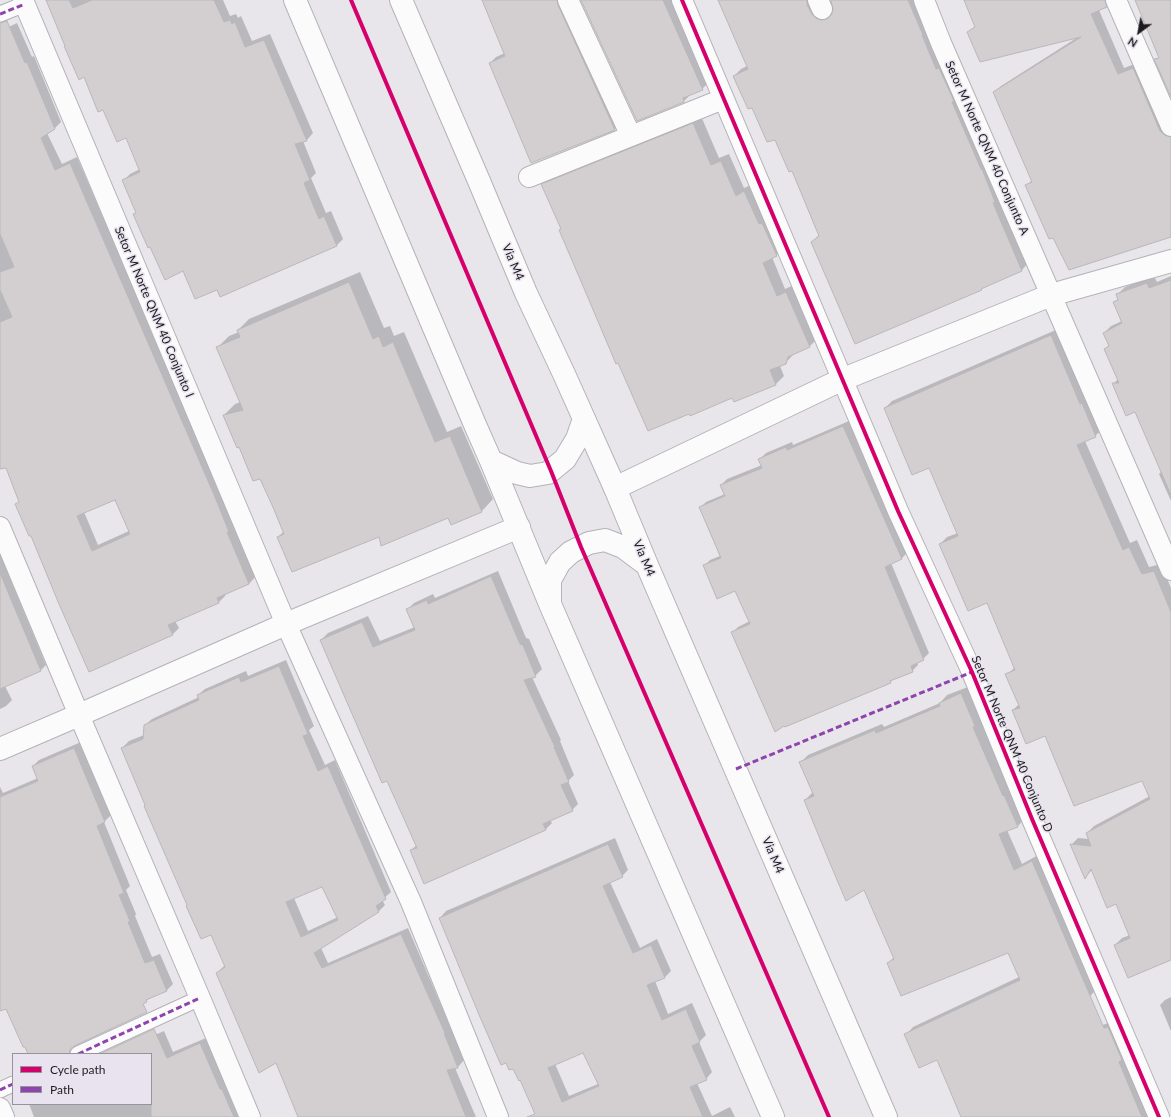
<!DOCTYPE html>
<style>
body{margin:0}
#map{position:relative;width:1171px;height:1117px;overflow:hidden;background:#e8e6eb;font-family:Lato,sans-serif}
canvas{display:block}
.legend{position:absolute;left:12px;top:1053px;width:140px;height:52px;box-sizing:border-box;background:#e8e3ee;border:1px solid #97939b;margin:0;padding:5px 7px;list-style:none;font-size:12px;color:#1d1b1f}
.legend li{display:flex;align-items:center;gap:8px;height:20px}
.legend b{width:20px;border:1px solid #97939b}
.north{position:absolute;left:1119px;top:12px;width:40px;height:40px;-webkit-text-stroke:3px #e8e3ee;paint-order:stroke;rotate:212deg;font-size:11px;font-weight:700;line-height:16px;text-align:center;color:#1d1b1f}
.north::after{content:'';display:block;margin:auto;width:14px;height:18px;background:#1d1b1f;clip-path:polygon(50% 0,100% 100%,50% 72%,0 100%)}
</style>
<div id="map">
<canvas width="1171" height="1117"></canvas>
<ul class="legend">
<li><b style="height:5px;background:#d6006c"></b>Cycle path</li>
<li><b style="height:5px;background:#8e44ad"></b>Path</li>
</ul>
<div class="north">N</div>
</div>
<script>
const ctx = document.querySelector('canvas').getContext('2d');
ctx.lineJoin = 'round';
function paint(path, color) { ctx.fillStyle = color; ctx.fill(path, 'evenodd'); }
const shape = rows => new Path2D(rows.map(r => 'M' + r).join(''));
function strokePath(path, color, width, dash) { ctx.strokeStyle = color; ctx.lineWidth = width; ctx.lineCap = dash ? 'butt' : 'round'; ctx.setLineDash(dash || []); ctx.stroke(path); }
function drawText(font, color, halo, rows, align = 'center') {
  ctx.font = font + ' Lato,sans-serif'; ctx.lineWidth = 3; ctx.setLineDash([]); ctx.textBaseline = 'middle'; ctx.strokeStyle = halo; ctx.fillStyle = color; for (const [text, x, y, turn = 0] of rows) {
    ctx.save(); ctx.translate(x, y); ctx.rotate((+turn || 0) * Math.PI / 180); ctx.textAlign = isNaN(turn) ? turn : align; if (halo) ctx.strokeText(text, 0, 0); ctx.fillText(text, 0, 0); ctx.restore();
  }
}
paint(shape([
 [47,0,223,0,230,16,236,14,238,18,241,16,252,41,270,34,313,133,307,140,303,141,316,173,311,178,326,213,331,211,343,239,337,245,220,295,217,289,183,269,137,212,124,180,130,174,140,169,126,137,103,108,85,75],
 [483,0,564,0,621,123,615,129,532,162,490,63,496,57,505,53],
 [582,0,671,0,708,83,702,89,689,94,690,95,684,101],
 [719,0,815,0,828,14,833,13,834,11,832,0,917,0,1028,263,1022,270,984,286,981,289,856,343,812,242,819,235,792,170,776,139,753,106,734,76,741,69,747,66],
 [965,0,1112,0,1106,6,1099,10,1124,68,1140,62,1171,129,1171,236,1026,186,1032,180,995,92,1001,86,1078,37,968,33,976,25],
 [17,23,32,57,34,56,61,122,55,128,47,133,62,164,77,157,221,490,255,577,249,584,225,594,225,596,219,602,175,621,179,628,172,635,31,535,17,504,20,501,6,467,0,466,0,31],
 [116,499,129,531,98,545,84,512],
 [701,116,719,158,729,154,744,188,753,184,785,247,776,255,772,257,785,289,794,285,817,339,809,347,794,354,785,363,780,366,784,376,776,384,732,396,562,229,543,185,551,177],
 [360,272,384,328,390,326,394,336,404,332,447,432,461,426,493,499,482,511,451,524,448,517,380,535,278,537,284,531,260,477,239,446,224,415,235,404,241,402,218,347,229,336,239,332,238,330,249,319],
 [1154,276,1157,282,1171,276,1171,501,1159,474,1162,471,1136,411,1113,384,1118,379,1105,349,1109,345,1104,333,1111,326,1122,321,1114,303,1119,298,1117,295,1125,287],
 [1058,329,1103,429,1095,436,1085,441,1130,543,1137,540,1149,567,1161,564,1171,588,1171,959,1115,945,1122,938,1130,935,1116,903,1092,870,1085,877,1071,845,1078,838,1089,839,1087,833,1094,826,1150,796,1142,780,1046,734,1013,710,1019,704,1007,675,1015,667,987,602,940,544,947,537,958,533,929,467,885,408,892,401],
 [849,421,908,552,902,558,891,563,929,653,923,659,917,662,918,665,912,671,894,678,890,682,732,633,738,627,750,621,736,590,704,566,710,560,720,556,700,508,706,502,725,494,721,485,727,479,762,465,760,459,766,453,792,442,793,445],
 [0,552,10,575,9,576,46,665,40,671,5,686,12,700,6,706,0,709],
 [498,571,526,638,529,639,542,669,535,676,532,677,561,740,560,741,574,775,568,781,578,804,572,810,550,820,552,823,545,830,411,850,417,845,388,780,321,640,328,633,368,616,380,641,415,627,407,610,414,603,433,594,435,598],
 [286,660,314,726,309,730,325,765,335,760,391,892,382,900,385,905,378,912,321,948,328,963,408,928,450,1026,464,1060,458,1067,455,1068,476,1117,299,1117,276,1062,217,973,225,965,211,933,146,805,122,748,129,741,144,735,145,725,152,719,199,697,198,695,205,689,246,671,248,676],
 [322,886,338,917,308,931,294,898],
 [968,687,981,718,980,719,1010,789,1025,818,1018,826,1007,830,1022,864,1040,854,1097,989,1090,996,1081,1034,1115,1020,1152,1117,963,1117,937,1059,906,1035,913,1027,1019,977,1008,952,888,963,894,957,864,888,805,800,813,792,801,762,808,755,882,724,884,727,940,703,947,695],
 [81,742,111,815,104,822,130,886,126,890,136,914,135,916,152,957,160,954,173,984,167,990,150,997,146,1001,6,1007,0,1010,0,787,3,793,38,778,33,766,39,760],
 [615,838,628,870,622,876,610,882,640,948,657,939,671,971,665,977,655,981,668,1014,692,1003,706,1035,699,1042,712,1072,706,1079,697,1083,712,1116,730,1107,735,1117,537,1117,521,1079,440,918,446,911],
 [583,1052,598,1084,569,1096,555,1064],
 [1171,997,1171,1031,1160,1005,1165,1000],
 [164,1031,173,1052,206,1038,243,1117,34,1117,29,1104,151,1104,151,1054,112,1054]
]), '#0003');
const building = shape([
 [46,0,69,0,73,8,92,0,214,0,224,22,230,20,232,24,235,22,245,47,264,40,307,141,295,144,310,180,304,183,319,219,324,216,337,246,220,297,217,290,195,299,183,271,165,280,150,247,148,248,133,214,136,213,122,180,140,172,126,138,117,142,103,110,98,112,84,77,79,80,64,46,65,46,46,0],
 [482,0,557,0,558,5,615,130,531,163,489,63,505,56,482,0],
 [581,0,663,0,703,90,683,98,684,102,637,121,581,0],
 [718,0,807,0,807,5,812,14,816,18,821,20,827,19,831,15,833,10,831,0,908,0,923,35,922,35,936,69,939,68,954,101,952,102,981,169,982,169,995,202,993,203,1022,271,981,289,982,290,855,344,811,242,819,236,792,171,789,172,775,140,767,142,752,108,748,109,733,76,748,69,718,0],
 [964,0,1105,0,1107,7,1091,14,1118,74,1133,68,1160,131,1165,135,1171,137,1171,237,1069,270,1053,238,1049,239,1025,185,1032,182,993,92,1081,37,980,62,967,32,975,27,964,0],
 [1135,0,1171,0,1171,97,1154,59,1159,58,1135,0],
 [7,21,25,63,27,62,55,129,41,138,55,170,70,163,215,497,229,532,227,532,249,584,217,598,219,603,168,625,173,635,89,672,59,604,31,536,29,536,15,504,19,502,6,468,0,469,0,322,12,317,0,290,0,272,14,267,0,234,0,23,7,21],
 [115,500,130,534,92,551,77,516,115,500],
 [693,123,711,165,721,161,736,196,744,191,759,224,762,223,777,256,763,263,777,296,786,292,810,347,788,357,786,364,770,370,776,385,734,402,732,398,690,416,689,414,648,431,618,363,616,364,586,293,559,230,561,229,541,184,693,123],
 [1171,280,1171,495,1135,412,1126,416,1112,383,1119,383,1104,349,1109,346,1103,333,1122,323,1113,302,1118,300,1116,294,1147,283,1149,288,1171,280],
 [349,282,373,339,379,336,383,347,393,342,435,442,450,436,482,512,451,525,448,518,381,546,379,537,292,572,277,537,284,534,272,505,260,479,253,481,239,447,237,448,223,415,243,410,216,347,240,337,237,330,349,282],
 [1051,335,1080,404,1082,403,1096,437,1077,445,1123,550,1129,547,1142,574,1154,571,1171,612,1171,960,1128,978,1114,945,1130,938,1116,904,1107,908,1091,869,1085,879,1070,844,1091,846,1086,833,1150,799,1142,781,1074,806,1045,736,1026,744,1012,710,1020,708,1005,674,1015,670,987,603,968,611,939,544,958,536,929,468,912,475,884,408,1051,335],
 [843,426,902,559,885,567,924,660,911,666,913,672,890,681,891,683,785,727,784,726,775,732,731,632,750,624,735,591,717,599,703,565,721,558,699,507,725,496,720,485,762,468,758,459,786,447,787,450,843,426],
 [0,573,41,671,0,689,0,573],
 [491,576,520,644,523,645,536,677,524,680,555,747,554,747,569,782,561,785,573,811,543,824,546,830,424,884,410,850,417,848,387,781,382,783,320,640,362,622,373,647,415,630,406,609,427,600,428,604,491,576],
 [279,666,308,734,303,736,318,771,328,766,386,899,376,906,379,912,314,953,322,968,401,934,445,1033,444,1033,458,1068,447,1070,466,1117,298,1117,276,1063,259,1073,216,973,225,967,211,935,201,939,186,906,187,905,144,806,145,805,121,748,143,739,144,725,199,700,197,695,239,677,241,682,279,666],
 [322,887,338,920,301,937,286,902,322,887],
 [961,693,975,726,973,727,1003,796,1004,795,1018,827,999,834,1014,870,1032,861,1104,1028,1108,1027,1122,1060,1119,1062,1142,1117,961,1117,937,1060,919,1068,904,1034,1020,980,1008,953,901,996,887,963,894,959,864,890,846,901,832,868,804,800,814,796,799,762,875,730,876,733,940,706,939,703,961,693],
 [74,748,105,822,97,826,124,893,119,895,130,921,128,922,145,963,154,960,167,991,146,1000,147,1002,143,1004,147,1012,74,1046,70,1049,69,1054,28,1054,25,1047,23,1047,6,1009,0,1011,0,797,38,781,32,766,74,748],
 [608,844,623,877,603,886,633,953,651,945,665,978,647,985,662,1020,686,1009,700,1042,692,1046,707,1080,690,1087,703,1117,527,1117,535,1114,520,1080,519,1081,513,1069,509,1070,506,1063,501,1065,480,1017,439,918,608,844],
 [583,1053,599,1086,562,1102,548,1068,583,1053],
 [154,1029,167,1058,200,1043,220,1089,222,1089,234,1117,151,1117,151,1054,100,1054,154,1029]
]);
paint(building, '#d3cfd1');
strokePath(building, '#bab7b8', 1);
const pedestrian = shape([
 [0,14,25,4],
 [78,1054,200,998],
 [0,1090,13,1084]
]);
const minor = shape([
 [23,0,286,624,411,902,498,1117],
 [568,0,631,136],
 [682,0,898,511,972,672,1032,819,1159,1117],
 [818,0,822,9],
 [924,0,941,43,1171,570],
 [1116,0,1171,126],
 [529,177,723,99],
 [0,527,79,715,200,998,250,1117],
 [0,1108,4,1117]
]);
const tertiary = shape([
 [615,488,841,380,1051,295,1171,261],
 [0,749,79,715,286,624,519,527]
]);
const secondary = shape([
 [295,0,476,427,491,461,550,604,773,1117],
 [401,0,479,181,526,293,564,374,615,488,647,565,886,1117],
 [491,461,517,473,530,476,548,473,565,459,577,439,584,419],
 [550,602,550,580,560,562,571,552,589,543,605,540,623,547,647,565]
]);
strokePath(pedestrian, '#b4b2b7', 17);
strokePath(minor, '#b4b2b7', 22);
strokePath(tertiary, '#b4b2b7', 24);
strokePath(secondary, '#b4b2b7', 24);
strokePath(pedestrian, '#fcfbfc', 15);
strokePath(minor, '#fcfbfc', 20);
strokePath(tertiary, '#fcfbfc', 22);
strokePath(secondary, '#fcfbfc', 22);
strokePath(shape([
 [0,14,25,4],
 [736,769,972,672],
 [78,1054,200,998],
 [0,1090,13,1084]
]), '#8e44ad', 3, [6, 3]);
strokePath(shape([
 [351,0,551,471,581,547,829,1117],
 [682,0,898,511,972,672,1032,819,1159,1117]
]), '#d6006c', 4);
drawText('12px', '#1d1b1f', '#e8e3ee', [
 ["Setor M Norte QNM 40 Conjunto A",987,148,66],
 ["Via M4",513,262,67],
 ["Setor M Norte QNM 40 Conjunto I",154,312,67],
 ["Via M4",644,558,67],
 ["Setor M Norte QNM 40 Conjunto D",1012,744,67],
 ["Via M4",773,855,67]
]);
</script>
